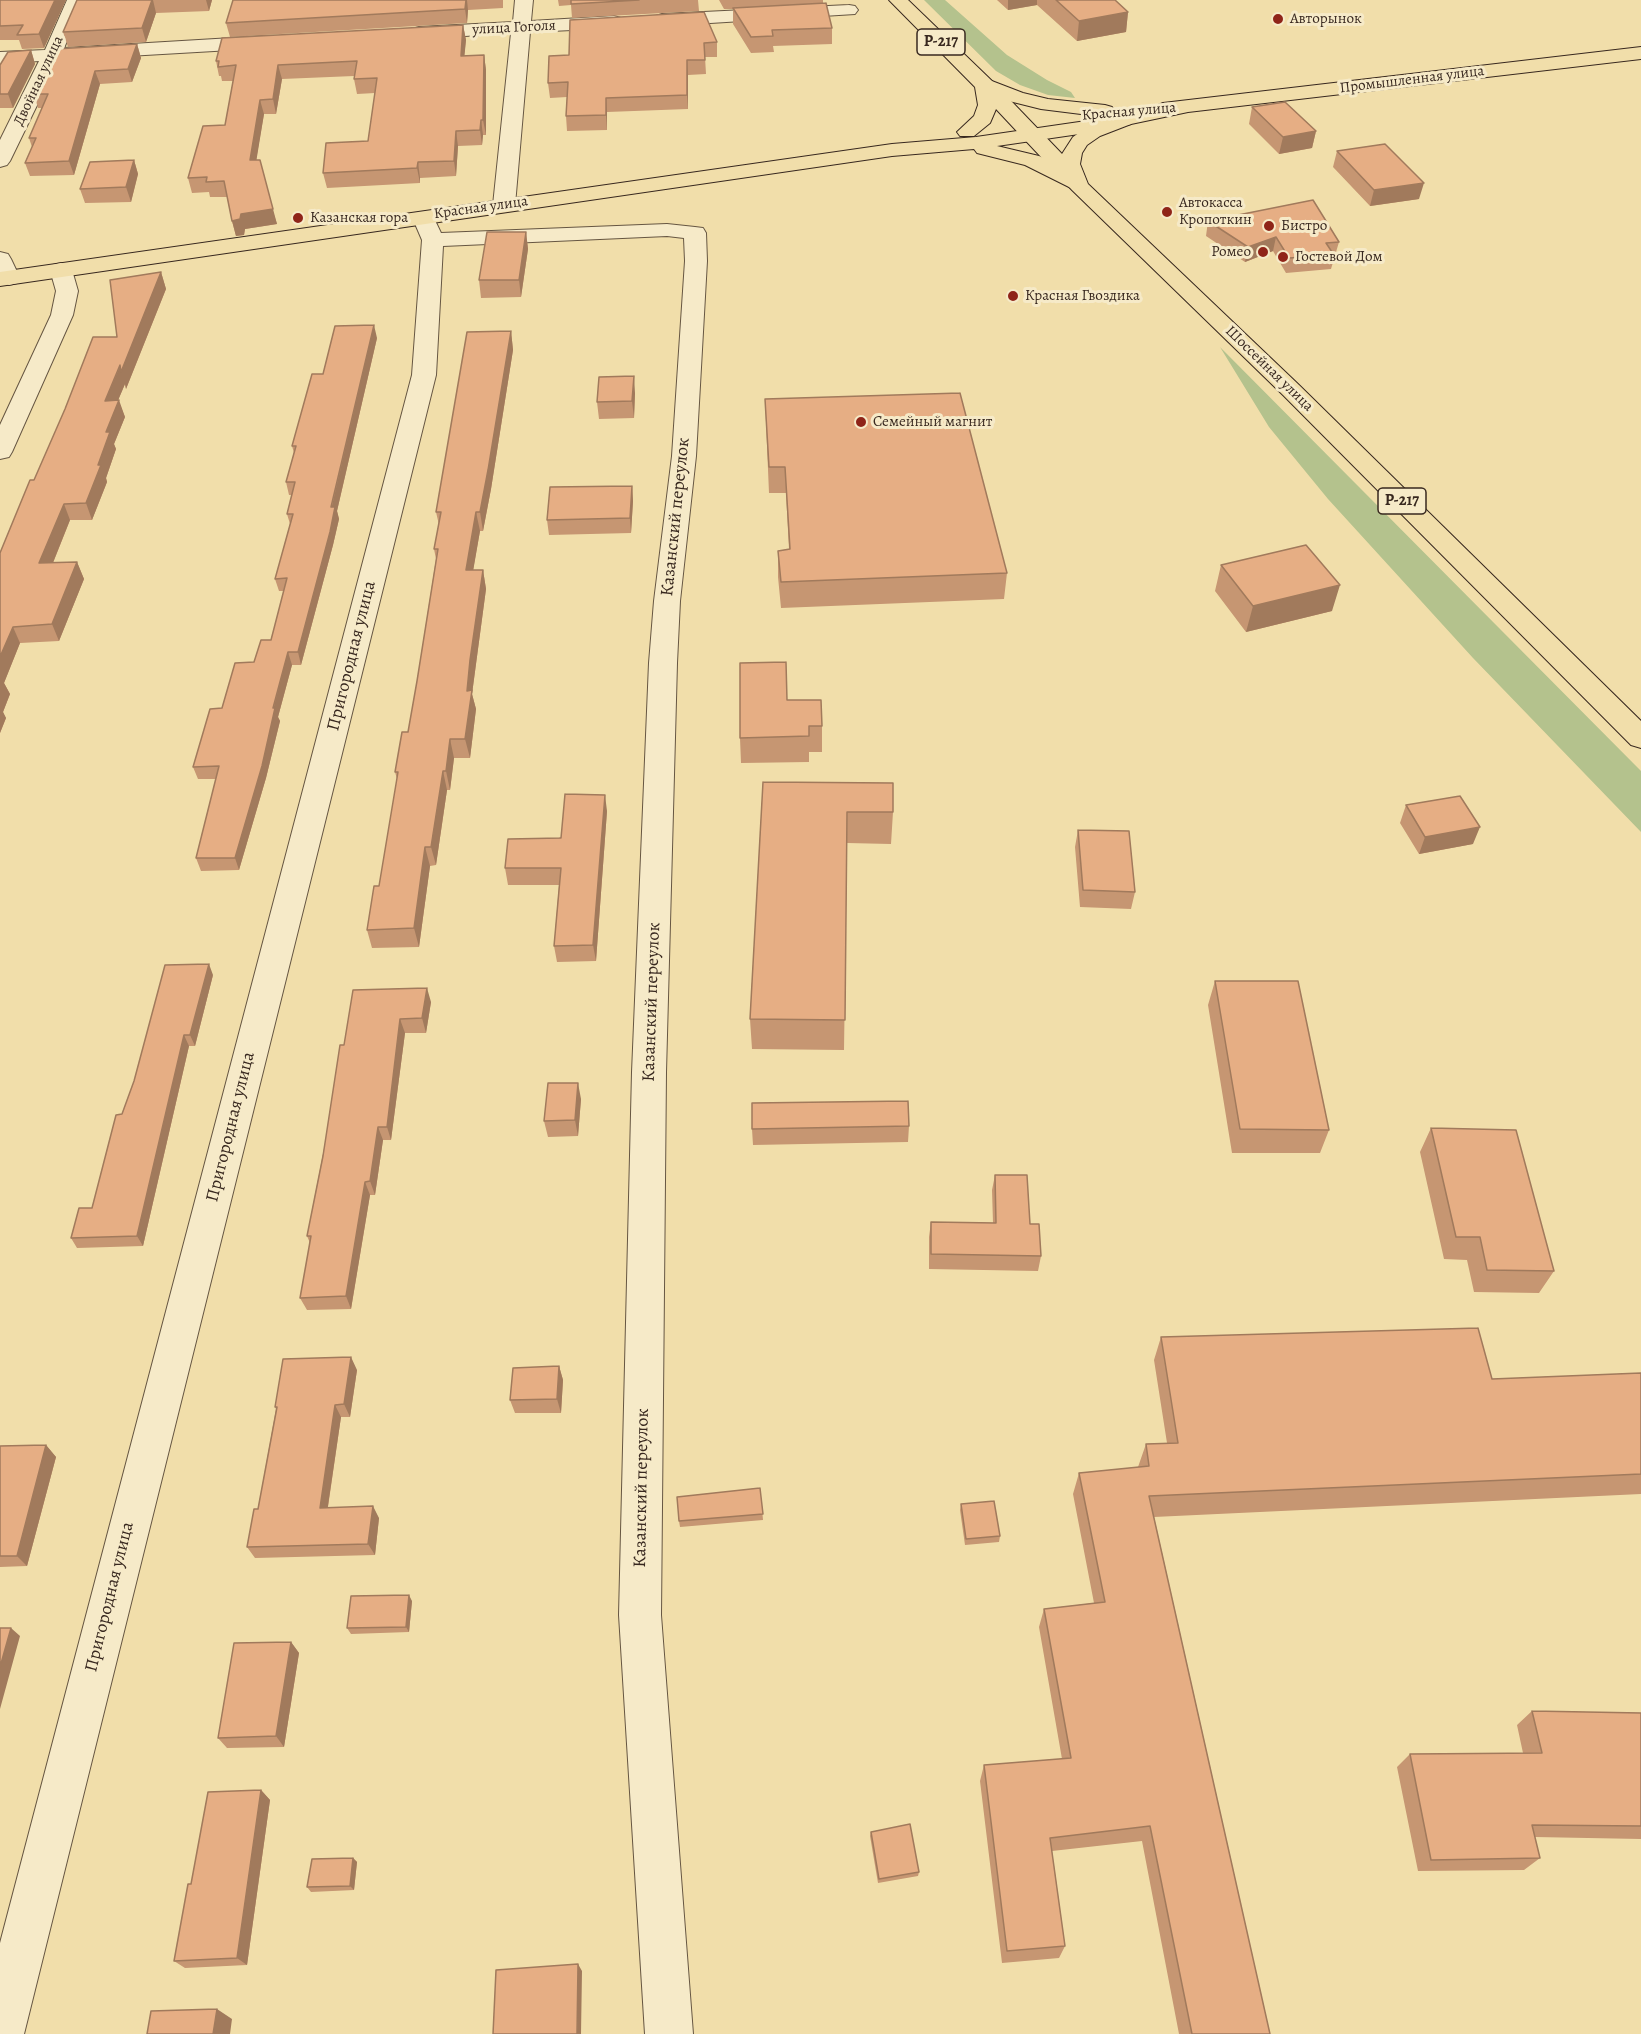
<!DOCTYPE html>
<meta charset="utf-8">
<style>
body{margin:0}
canvas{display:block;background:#f1deaa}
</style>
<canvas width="1641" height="2034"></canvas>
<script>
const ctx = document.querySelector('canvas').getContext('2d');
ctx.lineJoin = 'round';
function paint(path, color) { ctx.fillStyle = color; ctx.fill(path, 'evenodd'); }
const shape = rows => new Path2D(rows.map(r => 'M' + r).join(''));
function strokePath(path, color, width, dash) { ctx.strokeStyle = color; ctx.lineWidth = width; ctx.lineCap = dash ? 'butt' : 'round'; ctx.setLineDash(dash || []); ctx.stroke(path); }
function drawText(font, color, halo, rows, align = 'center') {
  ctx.font = font + ' Alegreya,serif'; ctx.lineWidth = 6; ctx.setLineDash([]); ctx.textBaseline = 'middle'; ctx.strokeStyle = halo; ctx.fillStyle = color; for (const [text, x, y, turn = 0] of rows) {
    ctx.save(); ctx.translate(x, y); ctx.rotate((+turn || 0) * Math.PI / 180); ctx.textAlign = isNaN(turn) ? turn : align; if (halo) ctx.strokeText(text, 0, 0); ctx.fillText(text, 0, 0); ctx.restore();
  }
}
paint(shape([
 [924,0,945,0,1007,55,1047,80,1071,92,1075,98,1048,95,1020,85,996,71],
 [1220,347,1641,771,1641,832,1473,658,1328,499,1269,427]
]), '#b4c28d');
const minor = shape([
 [67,0,85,0,64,48,266,36,273,38,275,42,273,46,266,48,59,60,10,161,7,165,0,167,0,140,39,61,0,64,0,52,45,50,67,0],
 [515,0,533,0,531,21,614,16,621,18,623,22,621,26,614,28,530,32,515,205,511,209,504,211,497,209,493,205,511,33,419,39,412,37,410,33,412,29,419,27,513,22,515,0],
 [849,5,855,6,858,10,855,14,662,26,656,24,653,20,656,16,662,14,849,5],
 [424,213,432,214,441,233,667,224,695,227,703,228,706,233,707,261,696,456,680,601,677,663,666,1072,661,1615,693,2034,645,2034,619,1615,632,1072,649,663,654,601,672,456,685,261,684,238,667,236,443,246,436,375,24,2034,0,2034,0,1943,412,375,422,240,413,219,416,214,424,213],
 [0,252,8,254,11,259,20,278,17,283,9,285,0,281,0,252],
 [61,263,69,265,72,270,78,291,73,315,12,452,9,457,0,459,0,425,51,315,56,291,50,270,53,265,61,263]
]);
const major = shape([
 [1641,47,1641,59,1188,112,1093,132,997,146,1039,156,1060,165,1089,186,1086,190,1079,192,1025,165,977,153,974,149,892,156,0,286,0,272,892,144,976,137,1093,120,1154,107,1163,103,1641,47],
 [984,78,1023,93,1048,99,1105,105,1112,107,1115,111,1112,115,1105,117,1041,109,1009,101,977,88,974,84,977,80,984,78]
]);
const highway = shape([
 [889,0,908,0,991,80,1062,154,1073,137,1086,128,1117,116,1131,116,1134,120,1131,124,1100,136,1087,145,1082,153,1080,164,1088,184,1299,385,1641,721,1641,748,1631,745,1283,395,1072,190,996,109,990,123,974,136,960,136,957,132,974,116,978,105,975,87,889,0]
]);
strokePath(minor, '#665642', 2);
strokePath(major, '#38281f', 2);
strokePath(highway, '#38281f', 2);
paint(minor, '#f6eac8');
paint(major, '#f1deaa');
paint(highway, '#f1deaa');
paint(shape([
 [0,0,66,0,44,48,22,49,19,40,0,40],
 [77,0,212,0,209,11,156,13,146,42,68,47,63,32],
 [233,0,503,0,503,8,468,10,467,23,230,37,226,23],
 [558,0,698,0,699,11,572,18,571,5,559,6],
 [719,0,823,0,823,3,832,28,832,44,773,46,774,52,751,53,733,24,733,9,724,9],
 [997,0,1115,0,1128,12,1126,32,1077,41,1037,5,1008,10],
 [570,20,717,42,717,57,705,57,706,74,688,75,688,109,607,112,607,130,567,131,566,116,567,97,550,98,548,83,569,55],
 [463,25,466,40,464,56,484,55,486,70,486,135,483,135,482,145,458,146,456,176,420,178,420,183,327,188,323,173,368,141,375,93,357,94,354,79,354,76,282,79,276,114,264,114,256,160,277,224,245,229,244,235,236,236,232,221,227,197,210,197,209,192,192,193,188,178,225,125,233,81,222,81,221,76,219,76,216,61],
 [137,44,141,58,132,82,100,84,74,175,30,176,25,163,32,147,29,138,42,108,38,108,34,94],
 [31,50,35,64,13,108,0,108,0,65],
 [1252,107,1316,131,1312,148,1279,154,1249,124],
 [1337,151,1419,199,1370,206,1333,167],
 [134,160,138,174,131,202,85,203,80,189],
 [1208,221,1339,242,1331,269,1286,273,1273,251,1245,262,1206,236],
 [526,232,528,249,521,297,481,298,479,280],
 [161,272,166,289,126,389,125,384,118,400,125,417,114,444,116,449,106,478,107,482,92,520,70,520,53,563,77,562,84,579,59,641,20,643,4,683,10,694,3,712,6,718,0,733,0,553,34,480,117,337],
 [511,331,513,350,491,489,483,531,480,531,473,570,483,570,486,589,472,694,476,709,470,758,454,758,450,790,447,790,436,865,430,866,419,947,372,948,367,930,379,886,397,779,395,772,408,732,417,681,436,559,434,549,439,525,436,512],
 [377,338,337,511,339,519,333,545,301,665,292,665,278,717,280,721,266,778,239,870,201,871,196,858,216,779,198,779,193,767,222,708,271,640,284,591,279,591,275,579,290,524,287,514,292,495,289,495,286,482,294,453,292,446,323,374],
 [635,393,634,418,599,419,597,402],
 [765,399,1007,573,1004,599,781,608,778,577,778,551,789,549,786,493,769,493],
 [632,486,633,501,631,533,549,535,547,520],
 [1221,565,1332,611,1246,632,1215,591],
 [787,700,822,726,822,752,809,752,809,762,741,763,740,738],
 [763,782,893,812,891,844,847,843,844,1050,752,1049,750,1019],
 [1406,805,1473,844,1419,854,1400,823],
 [607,811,596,961,557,962,554,946,559,885,508,885,505,868],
 [1078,830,1135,892,1131,909,1080,907,1075,847],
 [213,975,195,1046,189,1046,143,1246,77,1248,71,1238,92,1208,122,1114],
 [1215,981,1329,1130,1320,1153,1232,1153,1208,1005],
 [431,1002,426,1033,405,1033,391,1140,383,1140,375,1195,370,1195,351,1309,307,1310,300,1298,310,1243,307,1236,344,1045],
 [581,1099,578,1136,548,1137,544,1121],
 [909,1126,908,1142,753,1145,752,1129],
 [1431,1128,1554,1271,1539,1293,1474,1292,1467,1260,1444,1259,1420,1152],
 [995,1175,1030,1224,1041,1256,1038,1271,929,1269,929,1237,931,1222,993,1223,992,1190],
 [1161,1337,1492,1379,1641,1373,1641,1494,1154,1517,1270,2034,1179,2034,1142,1841,1052,1851,1065,1946,1059,1958,1002,1963,980,1781,984,1765,1062,1759,1039,1627,1044,1609,1094,1603,1073,1494,1079,1473,1138,1467,1146,1444,1167,1443,1154,1360],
 [559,1366,563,1380,561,1413,515,1413,510,1400],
 [357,1370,350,1417,341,1417,328,1507,379,1518,375,1555,255,1558,247,1547,258,1509,276,1409,275,1407],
 [46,1445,56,1457,27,1566,0,1567,0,1446],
 [760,1488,763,1520,680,1527,679,1521],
 [961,1504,1000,1536,999,1542,965,1545,960,1510],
 [412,1601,409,1632,351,1634,347,1628],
 [291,1642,299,1653,284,1747,227,1748,218,1738],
 [1532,1711,1641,1713,1641,1839,1535,1837,1540,1858,1524,1870,1418,1871,1397,1767,1410,1754,1523,1753,1517,1725],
 [261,1790,270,1800,247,1965,185,1968,174,1961,191,1884],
 [871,1832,919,1872,918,1876,878,1883,870,1836],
 [353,1858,357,1862,354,1890,311,1892,307,1887]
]), '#c69672');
paint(shape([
 [55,0,66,0,44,48,39,34],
 [152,0,153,0,156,13,146,42,142,28],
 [206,0,212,0,209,11],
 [466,0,467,0,468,10,467,23,465,9],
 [1008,0,1037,0,1037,5,1008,10],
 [1128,12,1126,32,1077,41,1079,21],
 [463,25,466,40,463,71,461,56],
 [137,44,141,58,132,82,128,69],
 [31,50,35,64,13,108,8,94],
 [484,55,486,70,486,135,483,120],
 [687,60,688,75,688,109,687,95],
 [278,65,282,79,276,114,273,99],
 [95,71,100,84,74,175,69,161],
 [606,98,607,112,607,130,606,115],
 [260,100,264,114,254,175,250,160],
 [481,120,483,135,482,145,480,130],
 [456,131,458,146,456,176,454,161],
 [1316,131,1312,148,1279,154,1283,137],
 [134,160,138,174,131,202,126,187],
 [418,162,420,178,420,183,417,168],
 [1424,183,1419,199,1370,206,1374,190],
 [273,209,277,224,245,229,244,235,236,236,232,221,241,214],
 [526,232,528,249,521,297,519,280],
 [1276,237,1273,251,1245,262,1248,247],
 [161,272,166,289,126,389,125,384,111,417,105,401],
 [374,325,377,338,337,511,339,519,333,545,301,665,298,652],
 [511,331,513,350,491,489,483,531,480,512],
 [634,376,635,393,634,418,632,401],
 [119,400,125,417,114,444,116,449,106,478,107,482,92,520,86,503,98,465,106,432],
 [632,486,633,501,631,533,630,518],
 [64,504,70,520,46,580,39,563],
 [476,512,480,531,470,589,466,570],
 [77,562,84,579,59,641,52,624],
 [483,570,486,589,472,694,476,709,470,758,465,739,467,691,470,660],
 [1340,585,1332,611,1246,632,1253,606],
 [13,627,20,643,4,683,10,694,3,712,6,718,0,733,0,657],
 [288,652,292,665,278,717,280,721,266,778,239,870,235,858],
 [450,739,454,758,450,790,446,771],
 [443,771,447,790,436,865,431,847],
 [605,795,607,811,596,961,593,945],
 [1480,827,1473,844,1419,854,1425,837],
 [425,847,430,866,419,947,414,928],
 [209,964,213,975,195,1046,190,1035],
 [427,988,431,1002,426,1033,422,1018],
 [400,1019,405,1033,391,1140,387,1127],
 [184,1035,189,1046,143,1246,137,1236],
 [578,1083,581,1099,578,1136,575,1120],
 [378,1127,383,1140,375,1195,370,1181],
 [365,1182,370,1195,351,1309,346,1296],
 [351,1357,357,1370,350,1417,344,1404],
 [559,1366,563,1380,561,1413,557,1399],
 [335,1405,341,1417,326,1519,320,1508],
 [46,1445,56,1457,27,1566,17,1556],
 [373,1506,379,1518,375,1555,368,1544],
 [409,1595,412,1601,409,1632,406,1627],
 [11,1628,20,1636,0,1709,0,1667],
 [291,1642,299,1653,284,1747,276,1736],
 [261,1790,270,1800,247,1965,237,1958],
 [353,1858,357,1862,354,1890,350,1886],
 [578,1964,582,1971,581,2034,577,2034],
 [217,2009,232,2019,230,2034,213,2034]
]), '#a17a5c');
const building = shape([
 [0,0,55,0,39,34,17,35,23,25,0,26,0,0],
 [77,0,152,0,142,28,63,32,77,0],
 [233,0,466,0,465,9,226,23,233,0],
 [571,0,639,0,571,4,571,0],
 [1056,0,1115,0,1128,12,1079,21,1056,0],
 [826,3,832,28,772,30,773,36,751,37,733,8,826,3],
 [704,12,717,42,704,43,705,60,687,60,687,95,606,98,606,115,566,116,568,82,548,83,549,56,569,55,570,20,704,12],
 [463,25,461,56,484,55,483,120,481,120,480,130,456,131,454,161,418,162,417,168,323,173,326,143,368,141,377,78,354,79,357,61,278,65,273,99,260,100,250,160,260,160,273,209,241,214,240,219,232,221,224,181,206,182,207,177,188,178,203,126,225,125,236,65,218,67,219,61,216,61,222,38,463,25],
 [137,44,128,69,95,71,69,161,25,163,36,138,29,138,48,94,34,94,56,49,137,44],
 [31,50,8,94,0,94,0,65,8,52,31,50],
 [1285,102,1316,131,1283,137,1252,107,1285,102],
 [1385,144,1424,183,1374,190,1337,151,1385,144],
 [134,160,126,187,80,189,90,162,134,160],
 [1313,200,1339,242,1326,243,1334,255,1289,258,1276,237,1248,247,1208,221,1313,200],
 [487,232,526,232,519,280,479,280,487,232],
 [161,272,121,372,120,365,105,401,119,400,106,432,110,432,98,465,101,465,86,503,64,504,39,563,77,562,52,624,13,627,0,657,0,553,30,480,34,480,65,409,93,337,117,337,110,280,161,272],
 [374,325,331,507,335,507,330,532,298,652,288,652,273,708,275,708,262,766,235,858,196,858,219,766,193,767,210,709,222,708,235,663,254,662,261,640,271,640,287,578,275,579,293,514,287,514,295,482,286,482,296,446,292,446,312,374,323,374,335,326,374,325],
 [511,331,488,470,480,512,476,512,466,570,483,570,470,660,467,691,472,690,465,739,450,739,446,771,443,771,431,847,425,847,414,928,367,930,374,886,379,886,398,772,395,772,402,732,408,732,417,681,438,549,434,549,441,512,436,512,467,332,511,331],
 [634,376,632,401,597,402,599,377,634,376],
 [960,393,1007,573,781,582,778,551,790,549,785,467,769,467,765,399,960,393],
 [632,486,630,518,547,520,550,487,632,486],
 [1306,545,1340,585,1253,606,1221,565,1306,545],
 [786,662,787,700,821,700,822,726,809,726,809,736,740,738,740,663,786,662],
 [763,782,893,783,893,812,847,812,845,1020,750,1019,763,782],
 [565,794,605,795,593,945,554,946,561,868,505,868,508,839,561,838,565,794],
 [1460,796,1480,827,1425,837,1406,805,1460,796],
 [1078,830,1129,831,1135,892,1083,890,1078,830],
 [209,964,190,1035,184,1035,137,1236,71,1238,79,1208,92,1208,116,1115,122,1114,134,1081,165,965,209,964],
 [1215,981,1298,981,1329,1130,1240,1129,1215,981],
 [427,988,422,1018,400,1019,387,1127,378,1127,370,1181,365,1182,346,1296,300,1298,311,1236,307,1236,323,1156,340,1045,344,1045,353,990,427,988],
 [548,1083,578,1083,575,1120,544,1121,548,1083],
 [908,1101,909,1126,752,1129,752,1103,908,1101],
 [1431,1128,1516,1130,1554,1271,1487,1270,1480,1237,1456,1237,1431,1128],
 [995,1175,1027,1175,1030,1224,1039,1224,1041,1256,931,1254,931,1222,996,1223,995,1175],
 [1478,1328,1492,1379,1641,1373,1641,1474,1149,1496,1270,2034,1192,2034,1150,1826,1050,1838,1065,1946,1007,1951,984,1765,1071,1758,1044,1609,1105,1602,1079,1473,1149,1466,1146,1444,1178,1443,1161,1337,1478,1328],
 [351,1357,344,1404,335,1405,320,1508,373,1506,368,1544,247,1547,254,1509,258,1509,277,1407,275,1407,283,1359,351,1357],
 [559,1366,557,1399,510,1400,513,1368,559,1366],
 [46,1445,17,1556,0,1556,0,1446,46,1445],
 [760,1488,763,1514,679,1521,677,1497,760,1488],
 [994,1501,1000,1536,966,1539,961,1504,994,1501],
 [409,1595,406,1627,347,1628,351,1596,409,1595],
 [0,1628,11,1628,0,1667,0,1628],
 [291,1642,276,1736,218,1738,234,1643,291,1642],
 [1532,1711,1641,1713,1641,1826,1532,1825,1540,1858,1431,1860,1410,1754,1542,1753,1532,1711],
 [261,1790,237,1958,174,1961,188,1884,191,1884,208,1792,261,1790],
 [910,1824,919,1872,879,1879,871,1832,910,1824],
 [353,1858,350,1886,307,1887,312,1859,353,1858],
 [578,1964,577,2034,493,2034,496,1970,578,1964],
 [217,2009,213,2034,147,2034,151,2011,217,2009]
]);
paint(building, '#e6ae84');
strokePath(building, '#a17a5c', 1.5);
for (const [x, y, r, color] of [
 [1278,19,6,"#8f2418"],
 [1167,212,6,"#8f2418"],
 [298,218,6,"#8f2418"],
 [1269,226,6,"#8f2418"],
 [1263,252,6,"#8f2418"],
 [1283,257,6,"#8f2418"],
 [1013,296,6,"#8f2418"],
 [861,422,6,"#8f2418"]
]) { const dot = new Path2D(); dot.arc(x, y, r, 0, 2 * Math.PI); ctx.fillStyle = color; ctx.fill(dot); strokePath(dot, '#f6eac8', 2); }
drawText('15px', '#38281f', '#f6eac8', [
 ["Авторынок",1290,19],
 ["Автокасса",1179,203],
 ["Кропоткин",1179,220],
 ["Казанская гора",310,218],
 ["Бистро",1281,226],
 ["Ромео",1251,252,"right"],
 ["Гостевой Дом",1295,257],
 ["Красная Гвоздика",1025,296],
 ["Семейный магнит",873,422]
], 'left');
drawText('15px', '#38281f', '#f6eac8', [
 ["улица Гоголя",514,28,-3],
 ["Промышленная улица",1412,80,-7],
 ["Двойная улица",39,81,-65],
 ["Красная улица",1129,112,-5],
 ["Красная улица",481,208,-8],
 ["Шоссейная улица",1269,369,44]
]);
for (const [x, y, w] of [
 [941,42,48],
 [1402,501,48]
]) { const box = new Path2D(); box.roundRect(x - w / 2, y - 13, w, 26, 4.5); ctx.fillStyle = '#f6eac8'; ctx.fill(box); strokePath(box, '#38281f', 1.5); }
drawText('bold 16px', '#38281f', null, [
 ["Р-217",941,42],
 ["Р-217",1402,501]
]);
drawText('18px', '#38281f', '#f6eac8', [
 ["Казанский переулок",676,517,-84],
 ["Пригородная улица",352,656,-76],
 ["Казанский переулок",652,1002,-88],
 ["Пригородная улица",231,1127,-76],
 ["Казанский переулок",642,1488,-89],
 ["Пригородная улица",110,1597,-76]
]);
</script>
